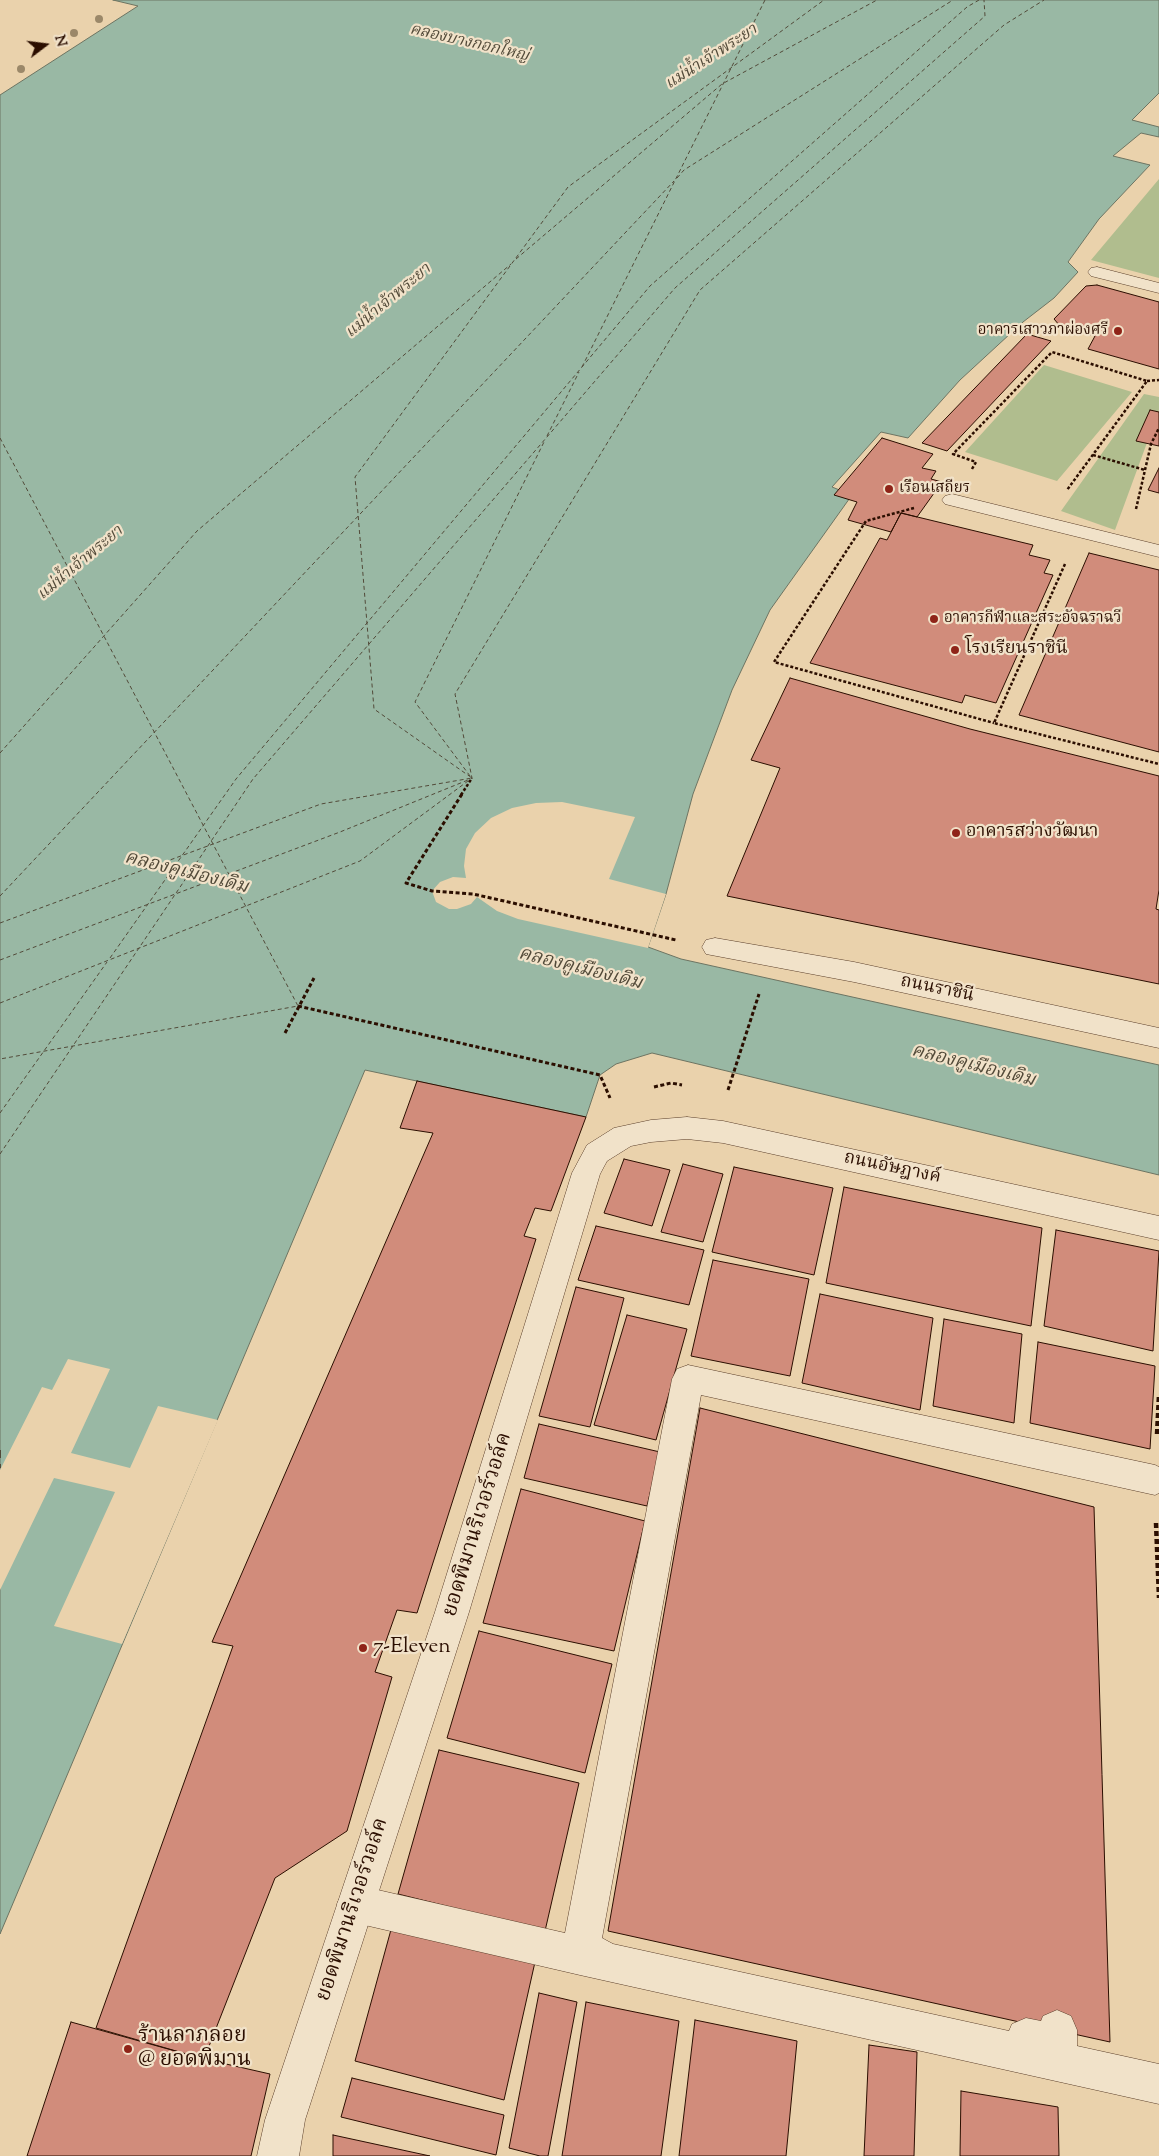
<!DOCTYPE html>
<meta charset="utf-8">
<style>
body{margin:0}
#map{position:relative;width:1159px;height:2156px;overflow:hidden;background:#ead2ac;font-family:"Sorts Mill Goudy",serif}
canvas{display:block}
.north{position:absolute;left:20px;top:20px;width:50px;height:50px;-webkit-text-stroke:4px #f1e2c9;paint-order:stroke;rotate:75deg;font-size:14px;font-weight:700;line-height:20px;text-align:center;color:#2b0e00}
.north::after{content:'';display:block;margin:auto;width:18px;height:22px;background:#2b0e00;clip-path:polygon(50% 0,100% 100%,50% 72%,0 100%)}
</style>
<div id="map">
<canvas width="1159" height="2156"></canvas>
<div class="north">N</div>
</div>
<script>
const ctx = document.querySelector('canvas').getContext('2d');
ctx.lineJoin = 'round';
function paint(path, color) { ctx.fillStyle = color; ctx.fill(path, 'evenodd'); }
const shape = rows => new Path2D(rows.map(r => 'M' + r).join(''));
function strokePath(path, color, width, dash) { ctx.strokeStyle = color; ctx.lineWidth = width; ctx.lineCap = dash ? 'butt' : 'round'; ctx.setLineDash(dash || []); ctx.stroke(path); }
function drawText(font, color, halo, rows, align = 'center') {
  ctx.font = font + ' "Sorts Mill Goudy","Noto Serif Thai",serif'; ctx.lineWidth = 4.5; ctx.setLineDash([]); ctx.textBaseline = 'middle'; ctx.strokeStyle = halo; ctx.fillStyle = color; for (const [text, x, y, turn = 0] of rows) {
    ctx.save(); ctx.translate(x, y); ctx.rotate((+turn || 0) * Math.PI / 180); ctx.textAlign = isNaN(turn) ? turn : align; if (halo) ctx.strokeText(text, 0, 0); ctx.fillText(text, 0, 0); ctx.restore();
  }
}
paint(shape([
 [1159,179,1159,278,1091,260],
 [1044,365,1132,392,1057,481,965,452],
 [1144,394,1159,397,1159,410,1115,530,1061,511]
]), '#b0bd8e');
const water = shape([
 [113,0,1159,0,1159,93,1132,120,1159,127,1159,137,1141,133,1113,156,1150,165,1099,219,1068,262,1078,272,1054,298,1023,322,960,380,908,438,881,432,832,487,852,495,770,610,732,690,693,794,666,894,648,947,681,959,1159,1065,1159,1175,652,1053,616,1064,600,1075,586,1117,365,1070,0,1934,0,95,138,6,113,0]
]);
paint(water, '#99b8a4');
strokePath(water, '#6d7462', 1);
paint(shape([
 [562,802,635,817,609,879,666,894,648,948,518,919,497,911,477,897,471,904,457,909,449,909,436,902,432,891,440,882,453,877,466,878,464,866,466,849,475,833,491,818,512,808,536,803],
 [68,1359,110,1369,71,1453,130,1468,158,1406,218,1420,122,1644,54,1626,115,1492,54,1478,0,1590,0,1470,42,1387,52,1390]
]), '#ead2ac');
strokePath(shape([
 [677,178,684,170,953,0],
 [516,259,722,84,877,0],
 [582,367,765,0],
 [547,436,579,372],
 [0,438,298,1006,0,1059],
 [0,753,197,531,511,264],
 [470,776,415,702,544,442],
 [0,896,674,181],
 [0,923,321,804,472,778,374,709,355,477,568,187,824,0],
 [110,958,236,779,650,286,967,7,979,0],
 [0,960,340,832,468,780],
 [0,1003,360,861,472,778,455,694,700,290,1004,25,1044,0],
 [0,1113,107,962],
 [0,1154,253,779,675,288,985,16,984,0]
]), '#524a39', 1, [4, 3]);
strokePath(shape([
 [0,1450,0,1468]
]), '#524a39', 2, [8, 6]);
const building = shape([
 [1097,285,1159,302,1159,369,1088,349,1095,336,1060,326,1054,319,1086,286,1097,285],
 [1027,334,1051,341,947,451,922,443,1027,334],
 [1150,410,1159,412,1159,446,1136,441,1150,410],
 [882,438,933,454,922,468,936,471,931,479,942,482,917,517,901,513,891,532,848,520,857,502,834,495,882,438],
 [1159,468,1159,493,1148,490,1159,468],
 [901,513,1033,545,1029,555,1050,560,1044,573,1053,575,996,703,965,695,962,703,810,663,880,538,887,540,901,513],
 [1089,553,1159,570,1159,752,1019,715,1089,553],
 [790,678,970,729,1159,776,1159,890,1156,909,1159,910,1159,984,727,896,780,768,751,760,790,678],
 [417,1081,586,1117,551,1211,535,1208,524,1236,536,1239,417,1613,397,1610,375,1672,392,1677,347,1831,275,1878,204,2059,96,2028,233,1646,212,1642,433,1133,400,1128,417,1081],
 [624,1159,670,1170,652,1226,604,1213,624,1159],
 [683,1164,723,1174,703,1242,661,1232,683,1164],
 [734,1167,833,1188,814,1275,712,1252,734,1167],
 [844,1187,1042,1228,1031,1326,826,1283,844,1187],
 [596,1226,704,1250,689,1305,578,1280,596,1226],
 [1056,1230,1159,1251,1153,1351,1044,1326,1056,1230],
 [713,1260,809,1279,790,1376,691,1356,713,1260],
 [576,1287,624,1298,590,1427,539,1416,576,1287],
 [820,1294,933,1318,920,1410,802,1383,820,1294],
 [627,1315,687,1329,656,1440,594,1425,627,1315],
 [944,1319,1022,1334,1014,1423,933,1406,944,1319],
 [1038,1342,1155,1366,1150,1449,1030,1423,1038,1342],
 [700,1408,1094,1507,1110,2042,608,1931,700,1408],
 [539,1424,660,1452,647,1506,524,1478,539,1424],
 [521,1489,645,1521,614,1651,483,1623,521,1489],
 [479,1631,612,1664,585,1773,447,1738,479,1631],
 [439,1750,579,1783,545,1931,398,1894,439,1750],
 [392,1926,535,1962,504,2100,355,2061,392,1926],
 [539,1993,577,2002,548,2156,540,2156,509,2148,539,1993],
 [586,2002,679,2021,661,2156,562,2156,586,2002],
 [695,2020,797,2041,786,2156,679,2156,695,2020],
 [71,2022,204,2059,270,2074,251,2156,27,2156,71,2022],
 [869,2045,917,2052,914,2156,864,2156,869,2045],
 [352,2078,504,2115,496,2155,341,2117,352,2078],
 [961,2091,1058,2107,1059,2156,960,2156,961,2091],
 [333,2135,430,2156,333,2156,333,2135]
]);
paint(building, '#d18c7b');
strokePath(building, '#2b0e00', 1);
const service = shape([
 [952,494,1159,545,1159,557,945,504,942,500,945,496,952,494],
 [688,1365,1155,1465,1159,1467,1159,1493,1155,1495,701,1395,602,1938,613,1944,1009,2031,1012,2024,1026,2018,1041,2021,1043,2016,1057,2010,1071,2016,1077,2030,1077,2046,1159,2064,1159,2104,580,1975,356,1923,343,1917,337,1904,343,1891,356,1885,565,1933,672,1379,677,1369,688,1365]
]);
const pedestrian = shape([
 [715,938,854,962,1159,1028,1159,1048,854,982,706,954,702,947,706,940,715,938]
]);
const minor = shape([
 [1097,267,1159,283,1159,293,1091,276,1088,272,1091,268,1097,267],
 [687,1117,723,1121,1159,1216,1159,1240,723,1143,687,1139,651,1142,631,1146,607,1161,600,1174,469,1612,305,2120,299,2156,257,2156,265,2120,435,1612,572,1173,587,1145,614,1128,651,1120,687,1117]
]);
strokePath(service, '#5b3f2b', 1);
strokePath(pedestrian, '#5b3f2b', 1);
strokePath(minor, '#5b3f2b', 1);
strokePath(shape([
 [1147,381,1159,380],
 [1093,455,1145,470],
 [972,469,976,462,953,454,1052,352,1147,381,1067,490],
 [914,508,866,521,774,662,994,723],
 [1136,509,1151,444,1159,428],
 [1065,564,994,723,1159,764],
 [461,795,472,778]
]), '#2b0e00', 2.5, [3, 2]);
strokePath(shape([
 [462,794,406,883,432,891,473,894,676,940],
 [298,1006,600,1075,610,1098],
 [285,1033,314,978],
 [654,1087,671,1083,682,1085],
 [728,1090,759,994]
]), '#2b0e00', 3, [4, 2.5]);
strokePath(shape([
 [1157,1434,1159,1395],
 [1156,1523,1159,1598]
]), '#2b0e00', 4.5, [5, 3]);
paint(service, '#f1e2c9');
paint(pedestrian, '#f1e2c9');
paint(minor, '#f1e2c9');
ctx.fillStyle = '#9b8869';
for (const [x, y] of [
 [99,19],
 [74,33],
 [21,69]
]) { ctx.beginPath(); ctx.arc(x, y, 4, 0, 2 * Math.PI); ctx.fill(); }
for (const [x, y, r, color] of [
 [1118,331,5,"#8f2418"],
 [889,489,5,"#8f2418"],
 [934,619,5,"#8f2418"],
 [955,650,5,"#8f2418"],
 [956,833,5,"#8f2418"],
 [363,1648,5,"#8f2418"],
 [128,2049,5,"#8f2418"]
]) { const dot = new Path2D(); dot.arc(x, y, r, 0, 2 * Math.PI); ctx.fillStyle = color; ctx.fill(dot); strokePath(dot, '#f1e2c9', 2); }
drawText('15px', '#2b0e00', '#f1e2c9', [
 ["อาคารเสาวภาผ่องศรี",1108,331,"right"],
 ["เรือนเสถียร",899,489],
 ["อาคารกีฬาและสระอัจฉราฉวี",944,619]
], 'left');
drawText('italic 16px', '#524a39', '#f1e2c9', [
 ["คลองบางกอกใหญ่",469,44,13],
 ["แม่น้ำเจ้าพระยา",712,58,-33],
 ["แม่น้ำเจ้าพระยา",389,302,-40],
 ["แม่น้ำเจ้าพระยา",81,564,-40]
]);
drawText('18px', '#2b0e00', '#f1e2c9', [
 ["โรงเรียนราชินี",965,650],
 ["อาคารสว่างวัฒนา",966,833]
], 'left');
drawText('18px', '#2b0e00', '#f1e2c9', [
 ["ถนนราชินี",937,990,12],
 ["ถนนอัษฎางค์",892,1169,12]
]);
drawText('italic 19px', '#524a39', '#f1e2c9', [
 ["คลองคูเมืองเดิม",186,874,14],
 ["คลองคูเมืองเดิม",580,970,14],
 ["คลองคูเมืองเดิม",973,1067,14]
]);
drawText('21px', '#2b0e00', '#f1e2c9', [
 ["ยอดพิมานริเวอร์วอล์ค",479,1525,-73],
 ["ยอดพิมานริเวอร์วอล์ค",354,1910,-72]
]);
drawText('21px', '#2b0e00', '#f1e2c9', [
 ["7-Eleven",373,1648],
 ["ร้านลาภลอย",138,2037],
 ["@ ยอดพิมาน",138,2061]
], 'left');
</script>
